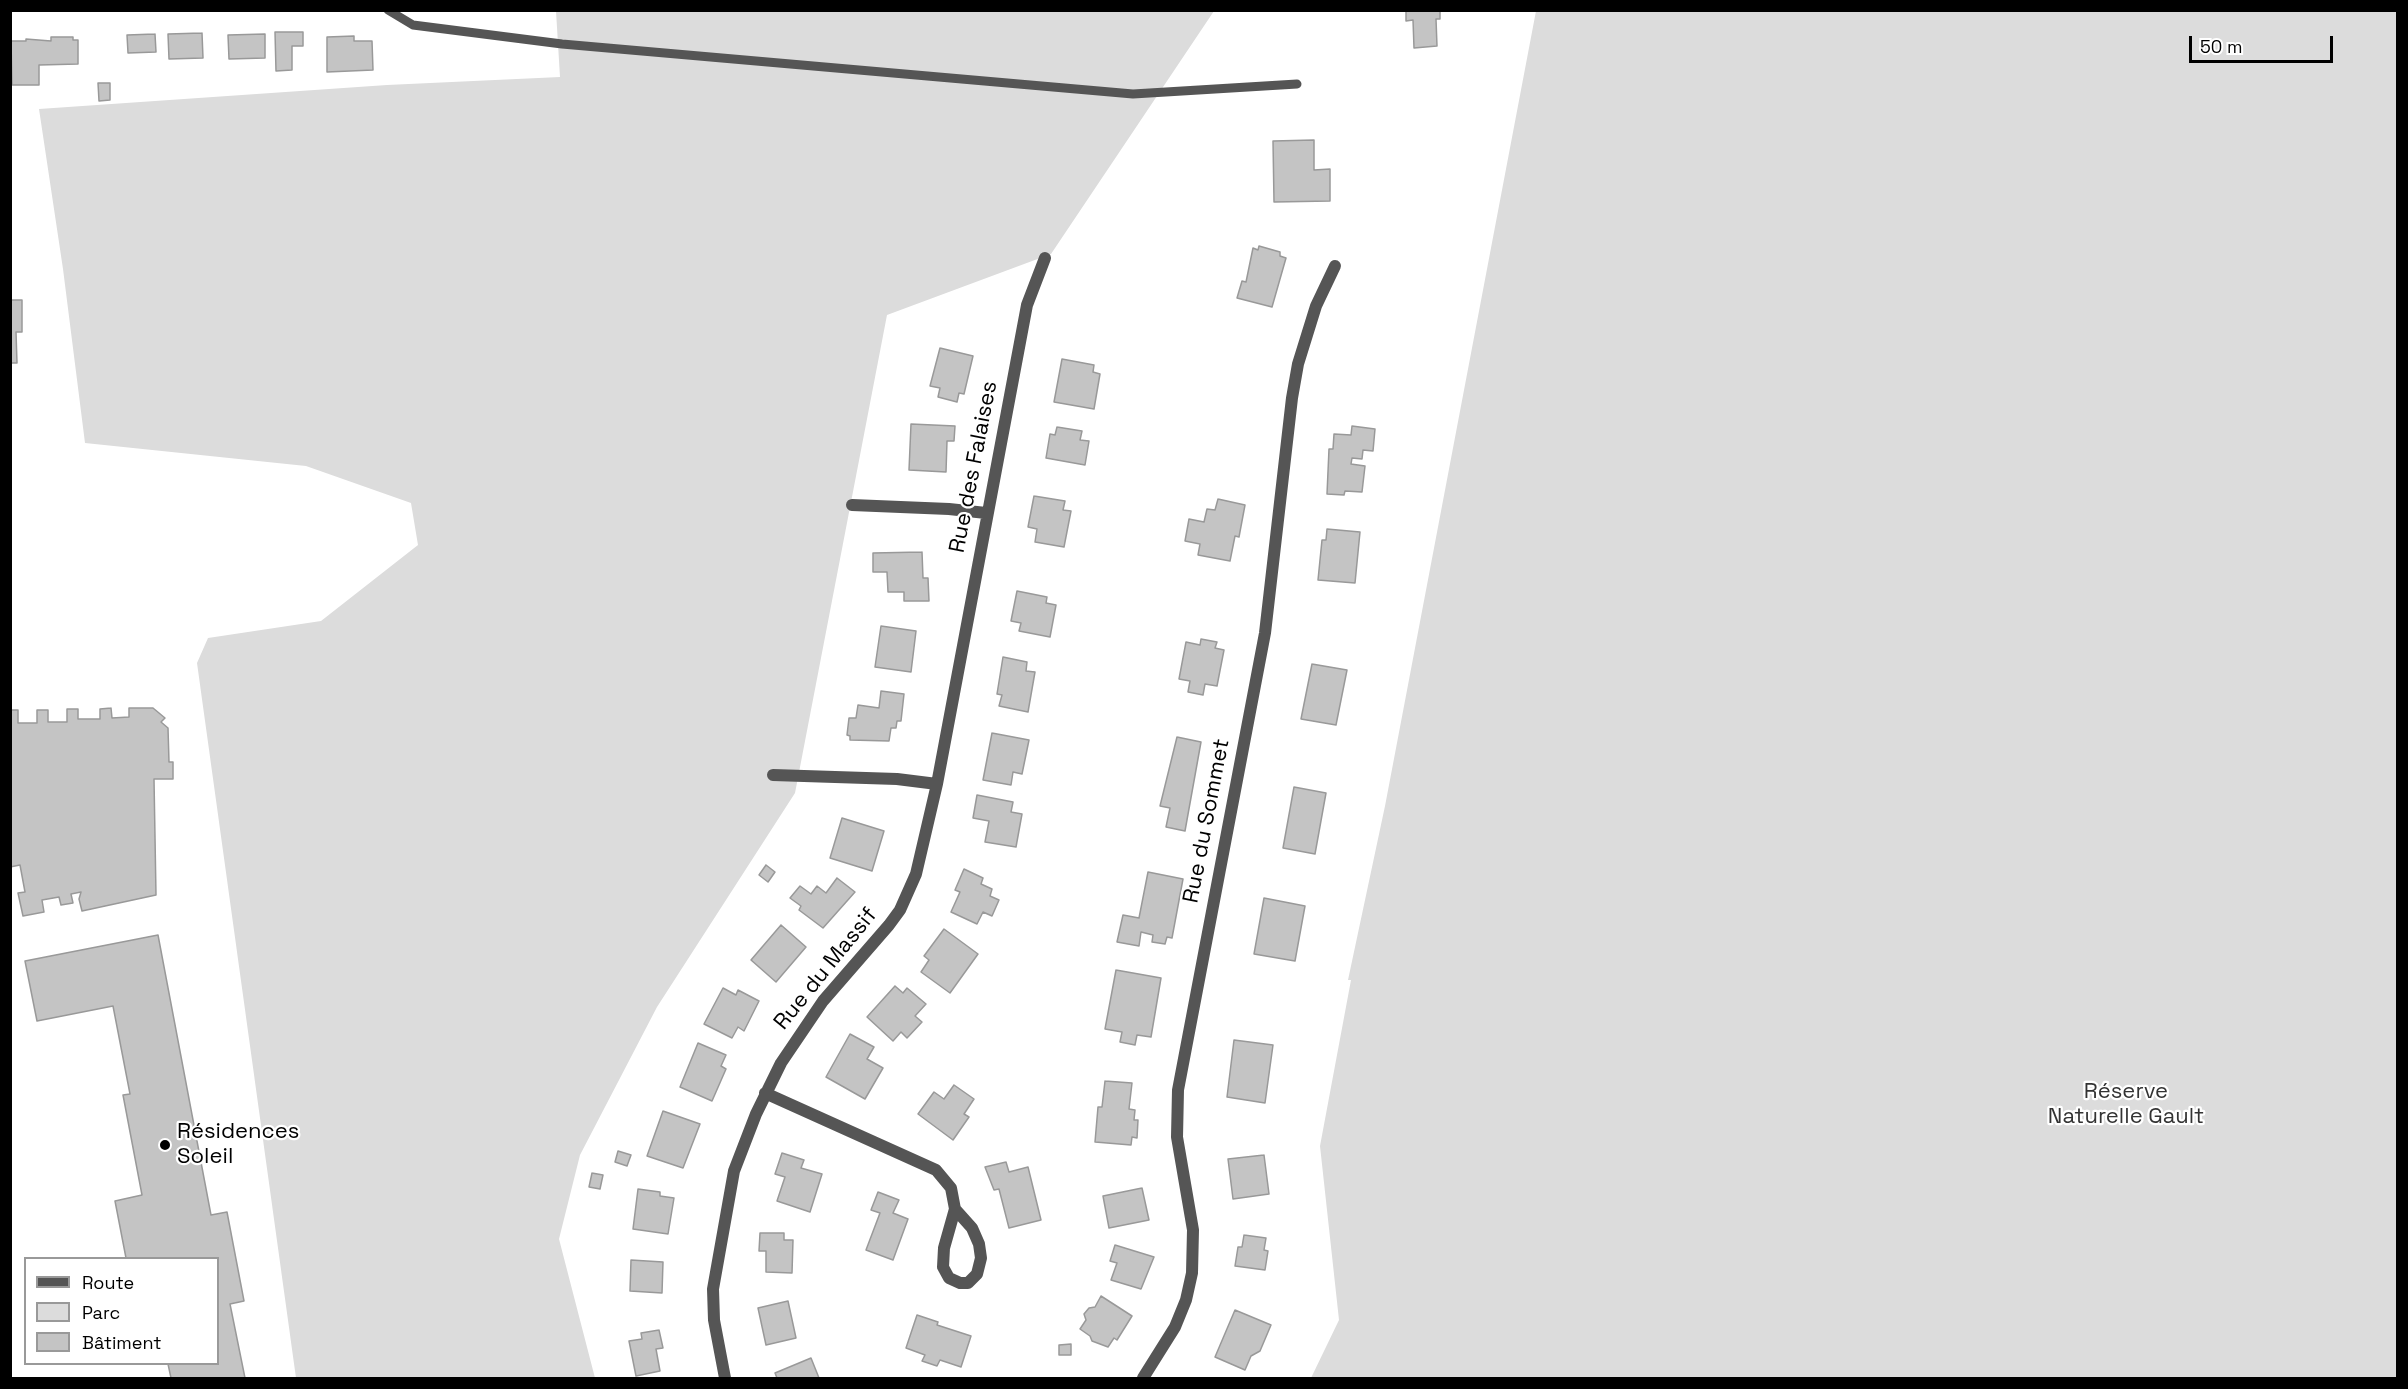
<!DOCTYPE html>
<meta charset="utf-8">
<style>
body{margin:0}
#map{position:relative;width:2408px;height:1389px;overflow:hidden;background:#fff;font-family:"Space Grotesk",sans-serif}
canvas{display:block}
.frame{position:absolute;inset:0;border:12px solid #000;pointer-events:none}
.legend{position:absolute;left:24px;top:1257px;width:195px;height:108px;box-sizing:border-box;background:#fff;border:2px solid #999;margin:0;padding:8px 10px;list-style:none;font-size:18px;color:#000}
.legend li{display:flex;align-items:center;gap:12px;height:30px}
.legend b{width:30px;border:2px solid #999}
.scale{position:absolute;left:2189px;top:36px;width:144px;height:27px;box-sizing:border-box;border:3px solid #000;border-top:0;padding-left:8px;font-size:18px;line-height:21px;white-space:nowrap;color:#000;-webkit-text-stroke:4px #fff;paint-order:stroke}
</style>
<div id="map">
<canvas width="2408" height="1389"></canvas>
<div class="frame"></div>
<ul class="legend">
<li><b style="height:8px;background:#555"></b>Route</li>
<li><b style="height:16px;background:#dcdcdc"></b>Parc</li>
<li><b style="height:16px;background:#c4c4c4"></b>Bâtiment</li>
</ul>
<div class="scale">50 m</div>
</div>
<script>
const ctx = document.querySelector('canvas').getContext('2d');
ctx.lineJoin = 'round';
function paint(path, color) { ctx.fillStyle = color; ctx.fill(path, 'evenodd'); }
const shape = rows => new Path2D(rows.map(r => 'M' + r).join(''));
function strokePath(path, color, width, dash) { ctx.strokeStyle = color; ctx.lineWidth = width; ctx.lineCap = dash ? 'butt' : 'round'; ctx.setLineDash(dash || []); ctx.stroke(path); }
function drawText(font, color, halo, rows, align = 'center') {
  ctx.font = font + ' "Space Grotesk",sans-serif'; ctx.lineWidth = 4.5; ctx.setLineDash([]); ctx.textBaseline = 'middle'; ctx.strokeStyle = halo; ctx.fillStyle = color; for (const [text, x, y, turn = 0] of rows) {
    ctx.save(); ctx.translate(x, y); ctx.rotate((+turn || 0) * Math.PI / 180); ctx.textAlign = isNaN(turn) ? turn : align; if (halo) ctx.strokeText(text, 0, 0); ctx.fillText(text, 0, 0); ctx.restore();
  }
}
paint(shape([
 [556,11,1214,11,1051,254,887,315,795,793,657,1007,580,1155,559,1239,595,1378,296,1378,197,663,208,638,321,621,418,545,411,503,306,466,85,443,63,269,39,109,387,85,560,77],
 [1536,11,2397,11,2397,1378,1311,1378,1339,1320,1320,1146,1351,980,1348,980,1385,806]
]), '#dcdcdc');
const building = shape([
 [1406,10,1440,10,1440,19,1436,19,1437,46,1414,48,1413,20,1406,21,1406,10],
 [275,32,303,32,303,46,292,46,292,70,276,71,275,32],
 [202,33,203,58,169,59,168,34,202,33],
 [155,34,156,52,128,53,127,35,155,34],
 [265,34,265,58,229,59,228,35,265,34],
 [354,36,354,41,372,41,373,70,327,72,327,37,354,36],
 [51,37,73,37,73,40,78,40,78,64,39,65,39,85,12,85,11,41,26,41,26,39,51,41,51,37],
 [98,83,110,83,110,100,99,101,98,83],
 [1314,140,1314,170,1330,169,1330,201,1274,202,1273,141,1314,140],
 [1259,246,1280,252,1280,256,1286,258,1272,307,1237,298,1242,281,1246,282,1253,248,1258,250,1259,246],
 [10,300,22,300,22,332,16,332,17,363,10,363,10,300],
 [940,348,973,356,964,394,959,393,957,402,938,397,940,388,930,386,940,348],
 [1062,359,1094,365,1093,372,1100,374,1094,409,1054,402,1062,359],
 [911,424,955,426,954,441,947,441,946,472,909,470,911,424],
 [1352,426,1375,429,1373,451,1363,450,1362,459,1352,458,1351,464,1365,466,1362,492,1345,491,1344,495,1327,494,1329,449,1333,449,1334,434,1351,435,1352,426],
 [1057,427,1082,431,1080,440,1089,441,1085,465,1046,458,1050,434,1055,435,1057,427],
 [1034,496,1065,501,1063,510,1071,511,1064,547,1035,542,1037,529,1028,527,1034,496],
 [1218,499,1245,505,1239,537,1235,536,1230,561,1198,555,1200,544,1185,541,1189,519,1204,522,1207,509,1215,510,1218,499],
 [1327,529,1360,532,1355,583,1318,580,1322,540,1326,540,1327,529],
 [922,552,923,578,928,578,929,601,904,601,904,592,888,592,887,572,873,572,873,553,922,552],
 [1017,591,1047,597,1046,603,1056,605,1050,637,1019,631,1021,623,1011,621,1017,591],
 [881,626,916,631,911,672,875,667,881,626],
 [1201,639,1217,642,1215,648,1224,650,1217,686,1205,684,1203,695,1188,692,1190,681,1179,679,1186,642,1200,645,1201,639],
 [1003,657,1027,662,1026,671,1035,672,1028,712,999,706,1002,695,997,694,1003,657],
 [1312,664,1347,670,1336,725,1301,719,1312,664],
 [881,691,904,694,901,721,897,721,896,728,891,728,889,741,850,740,850,736,847,735,849,718,856,718,858,705,879,708,881,691],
 [111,708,112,718,129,717,129,708,153,708,165,718,161,722,168,728,169,762,173,762,173,779,154,779,156,895,82,911,79,899,81,892,71,894,73,903,61,905,59,897,42,900,44,912,23,916,18,893,25,892,20,865,10,867,10,710,18,710,18,723,37,723,37,710,48,710,48,722,67,722,67,709,78,709,78,719,100,719,100,709,111,708],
 [992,733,1029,740,1022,774,1013,772,1011,785,983,780,992,733],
 [1177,737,1201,742,1185,831,1166,827,1170,808,1160,806,1177,737],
 [1294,787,1326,793,1315,854,1283,848,1294,787],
 [977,795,1013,802,1011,812,1022,814,1016,847,985,842,989,821,973,818,977,795],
 [842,818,884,831,872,871,830,858,842,818],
 [766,865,775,872,768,882,759,875,766,865],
 [964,869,983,878,981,884,992,889,990,896,999,900,992,916,983,912,977,924,951,912,960,892,955,890,964,869],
 [1148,872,1183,879,1172,938,1167,937,1165,944,1152,942,1153,935,1141,932,1139,946,1117,942,1123,915,1139,918,1148,872],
 [837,878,855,892,823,928,799,910,801,906,790,898,800,886,811,894,817,886,826,893,837,878],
 [1264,898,1305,906,1295,961,1254,954,1264,898],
 [781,925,806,947,776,982,751,960,781,925],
 [944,929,978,954,950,993,921,972,929,960,924,956,944,929],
 [158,935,211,1215,227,1212,244,1301,230,1304,245,1378,171,1378,168,1364,218,1364,218,1258,126,1258,115,1201,142,1195,123,1095,130,1094,113,1006,37,1021,25,961,158,935],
 [1116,970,1161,978,1151,1037,1137,1035,1135,1045,1120,1042,1122,1032,1105,1029,1116,970],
 [895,986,903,993,907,988,926,1004,915,1016,922,1022,907,1038,901,1032,893,1041,867,1017,895,986],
 [723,988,736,995,738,990,759,1001,744,1031,738,1027,732,1038,704,1024,723,988],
 [850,1034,874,1047,867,1059,883,1068,865,1099,826,1077,850,1034],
 [1234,1040,1273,1045,1265,1103,1227,1097,1234,1040],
 [698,1043,726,1055,721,1066,726,1069,712,1101,680,1087,698,1043],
 [1105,1081,1132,1083,1129,1109,1135,1110,1134,1120,1138,1120,1137,1138,1132,1137,1131,1145,1095,1142,1098,1107,1102,1107,1105,1081],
 [954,1085,974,1099,964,1114,969,1117,953,1140,918,1114,934,1092,944,1099,954,1085],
 [663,1111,700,1124,683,1168,647,1156,663,1111],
 [618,1151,631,1155,627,1166,615,1162,618,1151],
 [782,1153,804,1160,801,1168,822,1174,810,1212,777,1201,785,1177,775,1174,782,1153],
 [1264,1155,1269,1194,1233,1199,1228,1159,1264,1155],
 [1006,1162,1009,1172,1028,1167,1041,1220,1009,1228,999,1189,994,1190,985,1167,1006,1162],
 [592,1173,603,1175,600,1189,589,1187,592,1173],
 [1142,1188,1149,1220,1109,1228,1103,1196,1142,1188],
 [638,1189,660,1192,660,1196,674,1198,668,1234,633,1229,638,1189],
 [878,1192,899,1200,893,1213,908,1219,893,1260,866,1250,880,1213,871,1210,878,1192],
 [760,1233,784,1233,784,1240,793,1240,792,1273,766,1272,766,1251,759,1251,760,1233],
 [1244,1235,1266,1238,1264,1250,1268,1251,1265,1270,1235,1266,1238,1247,1242,1247,1244,1235],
 [1115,1245,1154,1257,1141,1289,1111,1280,1117,1263,1110,1261,1115,1245],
 [631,1260,663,1262,662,1293,630,1291,631,1260],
 [1101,1296,1132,1316,1117,1340,1114,1338,1108,1347,1092,1341,1090,1336,1080,1329,1086,1320,1084,1314,1089,1308,1095,1307,1101,1296],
 [788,1301,796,1338,766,1345,758,1308,788,1301],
 [1235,1310,1271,1325,1260,1351,1251,1356,1245,1370,1215,1357,1235,1310],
 [917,1315,938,1322,937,1325,971,1336,961,1367,940,1360,937,1366,922,1361,925,1355,906,1348,917,1315],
 [659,1330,663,1348,656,1349,660,1371,636,1376,629,1341,642,1339,641,1333,659,1330],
 [1071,1344,1071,1355,1059,1355,1059,1345,1071,1344],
 [811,1358,819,1378,777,1378,775,1373,811,1358]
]);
paint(building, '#c4c4c4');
strokePath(building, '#999', 1.5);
strokePath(shape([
 [388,10,413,25,562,44,1133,94,1297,84]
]), '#555', 9);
strokePath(shape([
 [852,505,949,509,986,513],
 [773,775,897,779,937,784],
 [765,1093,936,1170,951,1188,955,1209],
 [955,1209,972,1228,979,1244,981,1258,977,1274,968,1283,960,1283,949,1278,943,1267,944,1248,955,1209],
 [725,1378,714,1320,713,1289,734,1171,756,1114,781,1063,823,1001,889,925,900,910,916,874,937,784,1027,305,1045,258],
 [1143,1378,1175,1327,1186,1300,1192,1273,1193,1230,1177,1137,1178,1090,1265,633,1292,398,1298,364,1316,306,1335,266]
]), '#555', 12);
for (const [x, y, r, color] of [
 [165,1145,6,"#000"]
]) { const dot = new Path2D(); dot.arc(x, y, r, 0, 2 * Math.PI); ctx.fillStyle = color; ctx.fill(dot); strokePath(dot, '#fff', 2); }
drawText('22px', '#000', '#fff', [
 ["Rue des Falaises",974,467,-79],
 ["Rue du Sommet",1207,821,-79],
 ["Rue du Massif",826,969,-51]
]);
drawText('22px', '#333', '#fff', [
 ["Réserve",2126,1092],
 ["Naturelle Gault",2126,1117]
]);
drawText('22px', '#000', '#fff', [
 ["Résidences",177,1132],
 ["Soleil",177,1157]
], 'left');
</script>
